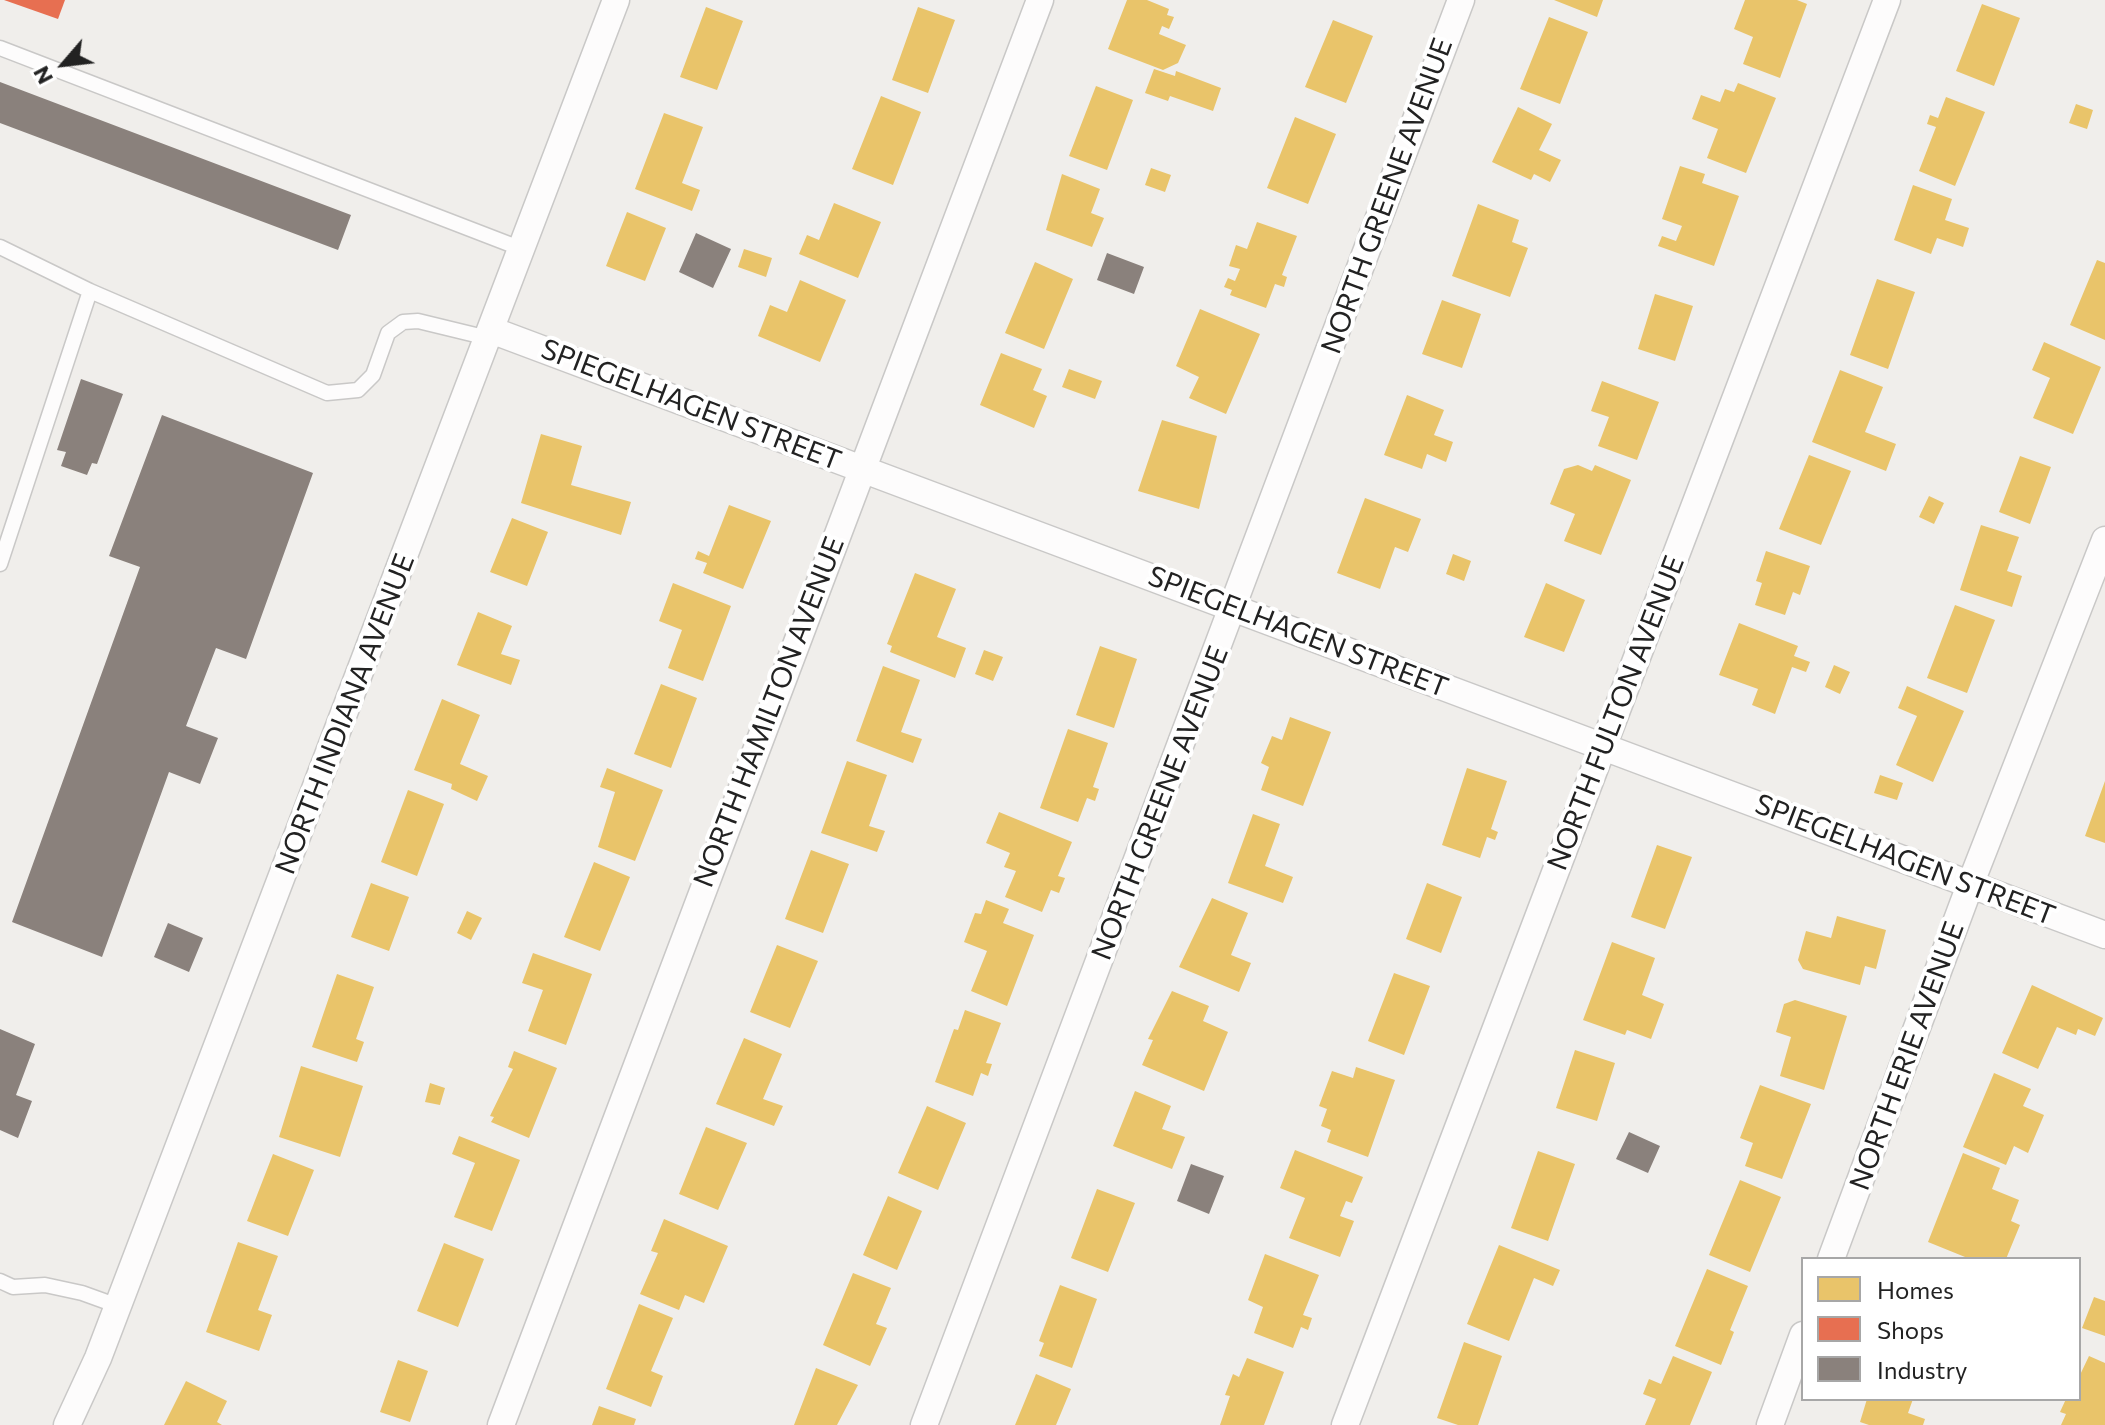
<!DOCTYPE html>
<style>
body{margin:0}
#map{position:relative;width:2105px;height:1425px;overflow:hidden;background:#f0eeeb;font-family:Commissioner,sans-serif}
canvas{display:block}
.legend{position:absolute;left:1801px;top:1257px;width:280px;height:144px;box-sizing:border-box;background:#fff;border:2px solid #a7a7a7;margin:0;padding:10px 14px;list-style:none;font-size:24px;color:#222}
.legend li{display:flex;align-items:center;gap:16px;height:40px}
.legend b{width:40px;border:2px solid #a7a7a7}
.north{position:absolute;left:24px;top:24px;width:80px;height:80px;-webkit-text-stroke:6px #fff;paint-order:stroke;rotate:242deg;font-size:22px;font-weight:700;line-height:32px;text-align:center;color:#222}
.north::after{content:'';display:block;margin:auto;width:28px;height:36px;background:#222;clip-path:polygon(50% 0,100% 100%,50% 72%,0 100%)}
</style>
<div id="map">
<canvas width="2105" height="1425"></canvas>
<ul class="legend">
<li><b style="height:22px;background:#e9c46a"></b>Homes</li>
<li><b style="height:22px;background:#e76f51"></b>Shops</li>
<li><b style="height:22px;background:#8a817c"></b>Industry</li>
</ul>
<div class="north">N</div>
</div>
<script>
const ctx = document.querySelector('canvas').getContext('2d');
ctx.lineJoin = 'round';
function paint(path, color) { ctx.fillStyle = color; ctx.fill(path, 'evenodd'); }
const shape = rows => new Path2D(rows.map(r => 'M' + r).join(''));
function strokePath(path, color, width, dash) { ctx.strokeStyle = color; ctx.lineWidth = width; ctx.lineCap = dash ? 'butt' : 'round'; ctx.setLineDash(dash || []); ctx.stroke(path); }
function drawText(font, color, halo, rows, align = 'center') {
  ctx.font = font + ' Commissioner,sans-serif'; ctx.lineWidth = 8; ctx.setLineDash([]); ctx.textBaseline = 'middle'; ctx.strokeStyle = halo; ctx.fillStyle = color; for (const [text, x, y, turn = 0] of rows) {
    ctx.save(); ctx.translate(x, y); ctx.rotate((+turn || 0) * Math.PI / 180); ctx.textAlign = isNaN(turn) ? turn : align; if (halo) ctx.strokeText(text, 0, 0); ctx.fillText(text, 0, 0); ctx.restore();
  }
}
paint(shape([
 [1127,0,1147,0,1169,9,1167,15,1174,17,1169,29,1162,26,1159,34,1186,45,1178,63,1163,70,1108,49],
 [1554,0,1603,0,1597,17],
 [1745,0,1797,0,1807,4,1780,78,1743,64,1753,37,1734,29],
 [1982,4,2020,18,1994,86,1956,71],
 [706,7,743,21,717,90,680,77],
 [918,7,955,20,928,93,892,80],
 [1549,17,1588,32,1560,104,1520,89],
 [1333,20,1373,36,1346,103,1305,87],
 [1154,69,1175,76,1176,71,1221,88,1213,111,1170,96,1168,101,1145,93],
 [1738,83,1776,98,1746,173,1707,158,1718,129,1692,119,1701,95,1720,102,1725,89,1734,92],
 [1096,86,1133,100,1107,170,1069,156],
 [881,96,921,112,893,185,852,169],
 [1946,97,1985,112,1955,186,1919,171,1936,127,1927,124,1930,115,1938,118],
 [2076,104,2093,110,2087,129,2069,123],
 [1518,107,1552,124,1539,150,1561,160,1550,182,1534,174,1531,180,1492,162],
 [664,113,703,127,682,183,700,190,692,211,635,189],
 [1295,117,1336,134,1308,204,1267,188],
 [1680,166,1705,174,1702,183,1739,196,1714,266,1658,246,1662,236,1676,241,1682,226,1662,219],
 [1151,168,1171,175,1165,192,1145,185],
 [1062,174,1100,189,1091,213,1104,218,1092,247,1046,230],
 [1913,185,1952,199,1945,220,1969,228,1963,247,1937,238,1931,254,1894,240],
 [834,203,881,222,858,278,799,254,807,235,819,240],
 [1478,204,1519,220,1512,242,1528,248,1510,297,1452,276],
 [627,212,666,228,645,281,606,266],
 [1257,222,1297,236,1282,275,1287,277,1284,287,1275,284,1266,308,1230,295,1232,290,1224,287,1228,278,1235,281,1240,269,1229,266,1236,245,1247,249],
 [744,249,772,258,766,277,738,267],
 [2097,260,2105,263,2105,340,2070,325],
 [1035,262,1073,279,1044,349,1005,333],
 [1877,279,1915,292,1888,369,1850,355],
 [800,280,846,300,820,362,758,336,770,305,787,312],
 [1655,294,1693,306,1675,361,1638,349],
 [1442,300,1481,314,1462,368,1422,354],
 [1200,309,1260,334,1226,414,1189,398,1199,377,1176,366],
 [2044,342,2101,367,2073,434,2033,418,2050,378,2032,370],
 [1001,353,1042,369,1033,390,1047,396,1034,428,980,405],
 [1069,369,1102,381,1095,399,1062,387],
 [1840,370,1883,387,1865,432,1896,444,1886,471,1812,442],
 [1602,381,1659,402,1637,460,1598,446,1609,417,1591,411],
 [1407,395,1444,410,1434,435,1453,442,1446,462,1427,454,1422,469,1384,455],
 [1162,420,1217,436,1199,509,1138,491],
 [541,434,582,446,571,485,631,502,621,535,521,503],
 [1809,455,1851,471,1821,545,1779,529],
 [2020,456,2051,467,2030,524,1999,512],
 [1578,465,1592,471,1595,465,1631,480,1601,555,1564,541,1575,514,1550,504,1564,469],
 [1929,496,1944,503,1934,524,1919,517],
 [1365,498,1421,519,1408,552,1395,547,1380,589,1337,573],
 [729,505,771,521,743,589,703,573,707,563,695,559,698,551,709,556],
 [512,518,548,532,527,586,490,572],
 [1981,525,2019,537,2007,571,2022,576,2012,607,1960,590],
 [1766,551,1810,566,1800,595,1793,592,1785,615,1755,605,1762,583,1756,581],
 [1453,554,1471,561,1464,581,1446,574],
 [915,573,956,589,937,637,966,648,955,678,890,652,892,646,887,644],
 [673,583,731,606,703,681,668,668,682,630,659,621],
 [1546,583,1585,600,1564,652,1524,637],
 [1955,605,1995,620,1967,693,1927,678],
 [478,612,512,626,501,654,520,660,511,685,457,665],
 [1739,623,1798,646,1794,656,1810,662,1806,672,1792,667,1775,714,1752,705,1758,689,1719,675],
 [1100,646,1137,659,1114,728,1076,715],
 [984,650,1003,657,993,681,975,674],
 [1834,665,1850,672,1840,694,1825,687],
 [883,666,920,680,901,732,922,739,913,763,856,741],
 [661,684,697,698,671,768,634,754],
 [1907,686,1964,711,1933,782,1896,765,1917,716,1898,708],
 [442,699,480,715,460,764,488,776,477,801,451,789,452,784,414,770],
 [1290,717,1331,732,1303,806,1261,790,1269,767,1261,763,1272,736,1282,740],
 [1068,729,1108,743,1093,787,1099,789,1095,801,1087,798,1078,822,1040,808],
 [847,761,887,775,869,826,885,831,877,852,821,833],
 [607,768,663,790,635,861,598,847,615,792,600,787],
 [1467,768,1507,781,1491,829,1498,832,1495,840,1487,837,1480,858,1442,845],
 [1880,775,1903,783,1897,800,1874,793],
 [2105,781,2105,843,2085,836],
 [408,790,444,804,417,876,381,862],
 [999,812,1072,842,1058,876,1065,878,1059,893,1051,890,1042,912,1005,897,1016,871,1004,867,1010,853,986,843],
 [1253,814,1280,824,1265,866,1293,877,1283,903,1228,883],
 [1657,845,1692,857,1665,929,1631,917],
 [811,850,849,864,823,933,785,919],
 [594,862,630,877,600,951,564,937],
 [371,883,409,897,389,951,351,937],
 [1427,883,1462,897,1441,953,1406,939],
 [1212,898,1248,913,1231,955,1251,963,1239,992,1179,967],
 [986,900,1009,909,1003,923,1034,935,1007,1006,971,991,987,951,964,942,975,913,981,914],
 [467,911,482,918,471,940,457,933],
 [1837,916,1886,930,1876,969,1865,966,1860,985,1803,969,1798,960,1806,931,1831,938],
 [1612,942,1655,958,1642,995,1664,1004,1651,1039,1627,1030,1625,1035,1583,1020],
 [777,945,818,961,790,1028,750,1012],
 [533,953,592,974,566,1045,528,1031,543,990,522,983],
 [1394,973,1430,986,1404,1055,1368,1041],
 [337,974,374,987,356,1039,364,1042,357,1062,312,1047],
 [2032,985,2103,1018,2095,1036,2078,1029,2076,1035,2057,1027,2038,1069,2002,1053],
 [1172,991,1209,1006,1203,1021,1228,1032,1204,1091,1142,1065,1153,1040,1148,1039],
 [1795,1000,1847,1016,1824,1090,1780,1076,1791,1037,1776,1032,1784,1004],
 [965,1010,1001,1023,986,1063,992,1064,988,1076,981,1073,973,1096,935,1082,954,1029,958,1030],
 [744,1038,782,1054,763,1099,783,1106,774,1126,716,1104],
 [1575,1050,1615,1063,1597,1121,1556,1108],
 [514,1051,557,1068,529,1138,491,1122,494,1117,490,1116,513,1069,508,1067],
 [301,1066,363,1086,340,1157,279,1137],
 [1356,1067,1395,1080,1368,1157,1327,1142,1331,1130,1321,1126,1327,1109,1319,1106,1332,1071,1353,1078],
 [1994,1073,2031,1089,2023,1106,2044,1115,2028,1153,2014,1146,2006,1165,1963,1147],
 [430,1083,445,1088,440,1105,425,1102],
 [1760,1085,1811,1104,1782,1179,1745,1166,1753,1143,1740,1138],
 [1135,1091,1171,1106,1162,1129,1185,1137,1172,1169,1113,1146],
 [927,1106,966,1123,938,1190,898,1173],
 [706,1127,747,1143,718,1210,679,1194],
 [459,1136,520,1160,492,1231,454,1217,475,1163,452,1154],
 [1295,1150,1363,1177,1352,1203,1346,1201,1340,1216,1354,1221,1340,1257,1289,1238,1305,1198,1280,1188],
 [1538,1151,1575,1164,1548,1241,1511,1228],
 [1963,1153,2000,1168,1992,1189,2019,1200,2011,1221,2020,1225,2006,1259,1970,1259,1928,1242],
 [273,1154,314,1170,288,1236,247,1221],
 [1740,1180,1781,1197,1750,1272,1709,1255],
 [1097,1189,1135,1203,1108,1272,1071,1258],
 [888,1196,922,1211,897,1270,863,1255],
 [664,1219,728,1246,704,1303,685,1295,679,1310,640,1294,658,1253,651,1251],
 [238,1242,278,1256,258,1310,272,1315,259,1351,206,1332],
 [444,1243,484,1259,458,1327,417,1311],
 [1499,1245,1560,1270,1553,1286,1534,1278,1509,1341,1467,1324],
 [1265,1254,1319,1275,1303,1315,1312,1318,1308,1330,1301,1327,1293,1348,1254,1333,1263,1307,1248,1300],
 [1707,1269,1748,1286,1730,1330,1734,1332,1721,1365,1675,1346],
 [853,1273,891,1288,876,1324,887,1328,870,1366,823,1345],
 [1060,1285,1097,1299,1072,1368,1039,1356,1044,1343,1039,1341],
 [2094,1297,2105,1301,2105,1336,2082,1328],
 [639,1304,673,1318,651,1371,663,1376,651,1407,606,1389],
 [1464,1342,1502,1356,1478,1425,1458,1425,1437,1418],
 [1673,1356,1712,1372,1690,1425,1645,1425,1656,1399,1643,1394,1649,1379,1661,1384],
 [2089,1356,2105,1363,2105,1425,2061,1425,2066,1414,2060,1412,2066,1399,2079,1399,2079,1377],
 [1247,1358,1284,1372,1264,1425,1220,1425,1230,1396,1225,1395,1233,1374,1239,1377],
 [398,1360,428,1371,410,1422,380,1412],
 [816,1368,858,1385,837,1425,794,1425],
 [1036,1374,1071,1389,1056,1425,1015,1425],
 [186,1381,227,1401,217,1422,222,1425,164,1425],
 [1867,1399,1913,1399,1908,1413,1925,1419,1923,1425,1869,1425,1860,1422],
 [599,1406,636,1419,634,1425,592,1425]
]), '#e9c46a');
paint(shape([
 [4,0,65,0,58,19]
]), '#e76f51');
paint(shape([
 [0,82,351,215,338,250,0,123],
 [696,233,731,249,713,288,679,272],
 [1107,253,1144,267,1134,294,1097,280],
 [81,379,123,394,97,464,92,463,87,475,61,466,66,452,57,450],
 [162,415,313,473,246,659,216,648,186,726,218,738,200,784,169,772,102,957,12,922,140,567,109,556],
 [168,923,203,938,189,972,154,957],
 [0,1029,35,1044,16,1095,32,1101,18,1138,0,1130],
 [1629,1132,1660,1146,1648,1173,1616,1159],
 [1191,1164,1224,1176,1209,1214,1177,1201]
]), '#8a817c');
const lane = shape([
 [0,48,522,249],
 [0,247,90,291,327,393,358,390,373,375,388,333,403,322,418,321,488,338],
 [0,564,90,291],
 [0,1281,13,1287,45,1285,82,1293,118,1306]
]);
const street = shape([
 [491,330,2105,935],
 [1831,1259,1970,885,2105,540],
 [67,1425,98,1358,616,0],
 [501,1425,1040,0],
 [924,1425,1461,0],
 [1345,1425,1887,0],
 [1770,1425,1803,1335]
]);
strokePath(lane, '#c9c8c7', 17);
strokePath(street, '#c9c8c7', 29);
strokePath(lane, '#fdfcfc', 14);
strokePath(street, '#fdfcfc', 26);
drawText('28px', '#222', '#fff', [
 ["NORTH GREENE AVENUE",1387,196,-70],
 ["SPIEGELHAGEN STREET",691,405,21],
 ["SPIEGELHAGEN STREET",1298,632,21],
 ["NORTH HAMILTON AVENUE",769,712,-69],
 ["NORTH FULTON AVENUE",1616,713,-69],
 ["NORTH INDIANA AVENUE",345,714,-69],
 ["NORTH GREENE AVENUE",1160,803,-69],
 ["SPIEGELHAGEN STREET",1905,860,21],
 ["NORTH ERIE AVENUE",1907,1056,-70]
]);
</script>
